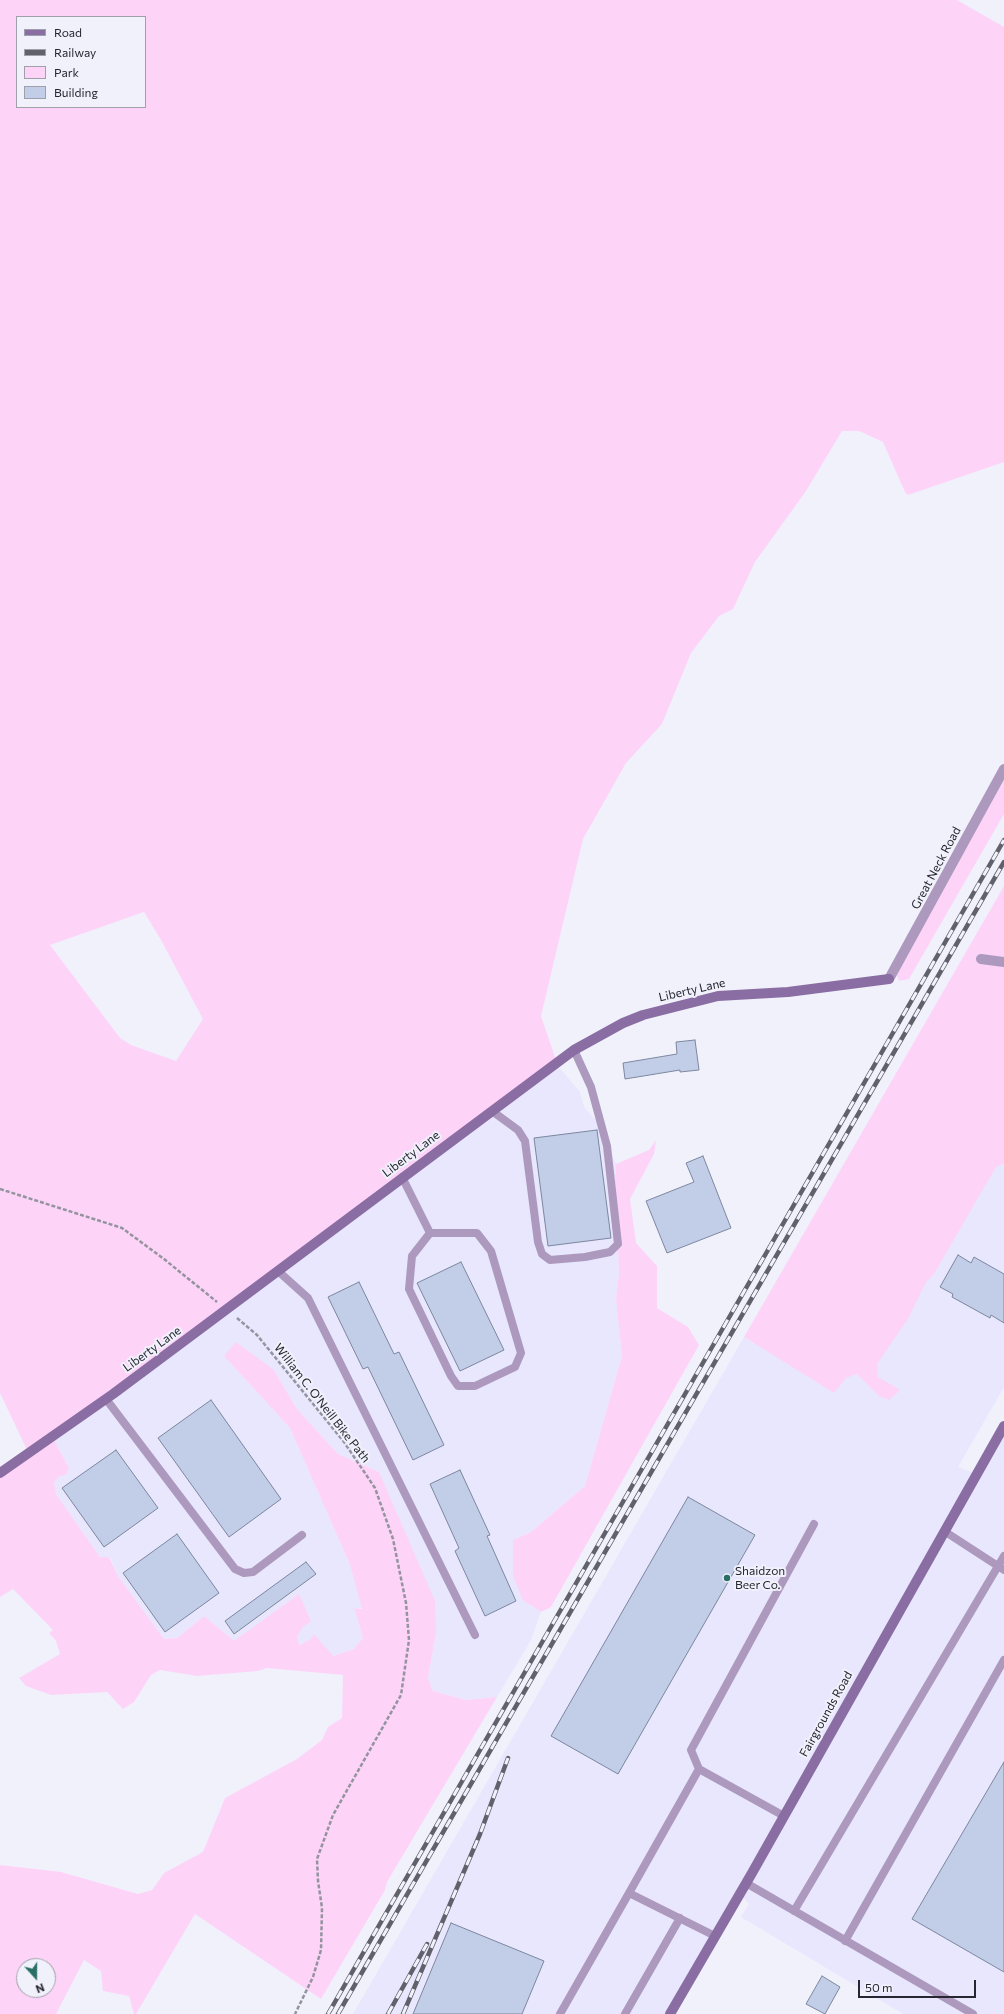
<!DOCTYPE html>
<style>
body{margin:0}
#map{position:relative;width:1004px;height:2014px;overflow:hidden;background:#f1f1fc;font-family:Commissioner,sans-serif}
canvas{display:block}
.legend{position:absolute;left:16px;top:16px;width:130px;height:92px;box-sizing:border-box;background:#f1f1fc;border:1px solid #a0a0aa;margin:0;padding:5px 7px;list-style:none;font-size:12px;color:#262630}
.legend li{display:flex;align-items:center;gap:8px;height:20px}
.legend b{width:20px;border:1px solid #a0a0aa}
.north{position:absolute;left:16px;top:1958px;width:40px;height:40px;box-sizing:border-box;background:#f1f1fc;border:1px solid #a0a0aa;border-radius:50%;rotate:159deg;font-size:11px;font-weight:700;line-height:16px;text-align:center;color:#262630}
.north::after{content:'';display:block;margin:auto;width:14px;height:18px;background:#296f64;clip-path:polygon(50% 0,100% 100%,50% 72%,0 100%)}
.scale{position:absolute;left:858px;top:1980px;width:118px;height:18px;box-sizing:border-box;border:2px solid #262630;border-top:0;padding-left:5px;font-size:12px;line-height:14px;white-space:nowrap;color:#262630;-webkit-text-stroke:3px #f1f1fc;paint-order:stroke}
</style>
<div id="map">
<canvas width="1004" height="2014"></canvas>
<ul class="legend">
<li><b style="height:5px;background:#8a6da2"></b>Road</li>
<li><b style="height:5px;background:#61616c"></b>Railway</li>
<li><b style="height:11px;background:#fdd4f8"></b>Park</li>
<li><b style="height:11px;background:#c2cee8"></b>Building</li>
</ul>
<div class="north">N</div>
<div class="scale">50 m</div>
</div>
<script>
const ctx = document.querySelector('canvas').getContext('2d');
ctx.lineJoin = 'round';
function paint(path, color) { ctx.fillStyle = color; ctx.fill(path, 'evenodd'); }
const shape = rows => new Path2D(rows.map(r => 'M' + r).join(''));
function strokePath(path, color, width, dash) { ctx.strokeStyle = color; ctx.lineWidth = width; ctx.lineCap = dash ? 'butt' : 'round'; ctx.setLineDash(dash || []); ctx.stroke(path); }
function drawText(font, color, halo, rows, align = 'center') {
  ctx.font = font + ' Commissioner,sans-serif'; ctx.lineWidth = 4; ctx.setLineDash([]); ctx.textBaseline = 'middle'; ctx.strokeStyle = halo; ctx.fillStyle = color; for (const [text, x, y, turn = 0] of rows) {
    ctx.save(); ctx.translate(x, y); ctx.rotate((+turn || 0) * Math.PI / 180); ctx.textAlign = isNaN(turn) ? turn : align; if (halo) ctx.strokeText(text, 0, 0); ctx.fillText(text, 0, 0); ctx.restore();
  }
}
paint(shape([
 [558,1066,580,1092,584,1107,598,1123,598,1126,616,1164,615,1181,619,1273,616,1299,622,1356,585,1486,531,1532,513,1540,529,1604,541,1612,531,1640,497,1697,466,1700,433,1691,428,1678,436,1633,379,1472,338,1454,297,1409,274,1370,224,1356,290,1428,350,1565,362,1608,354,1608,363,1638,354,1649,333,1656,311,1640,299,1645,297,1637,303,1627,299,1594,234,1642,204,1616,177,1638,164,1639,118,1576,110,1557,100,1557,56,1494,53,1483,57,1477,67,1474,66,1469,70,1470,54,1440],
 [1004,1142,1004,1387,958,1467,976,1474,1004,1428,1004,2014,903,2014,741,1917,749,1904,741,1894,670,2014,353,2014,744,1337,754,1344]
]), '#e8e7fd');
paint(shape([
 [0,0,957,0,1004,27,1004,462,908,495,905,492,883,442,859,431,842,431,806,491,755,562,733,609,719,616,691,653,662,724,626,763,583,839,541,1016,555,1057,559,1062,54,1440,70,1470,67,1470,67,1474,58,1477,54,1483,56,1494,100,1557,109,1557,118,1576,164,1639,177,1638,204,1616,234,1641,299,1594,311,1621,303,1627,297,1637,299,1645,310,1640,314,1634,333,1656,354,1649,363,1638,354,1608,362,1609,350,1565,290,1428,224,1356,236,1342,274,1370,297,1409,338,1454,379,1472,435,1601,436,1633,428,1678,433,1691,466,1700,497,1697,387,1882,385,1890,321,1999,195,1914,136,2014,134,2014,129,1996,103,1991,101,1971,84,1960,56,2014,0,2014,0,1865,61,1872,138,1894,152,1890,164,1873,203,1852,225,1798,297,1759,322,1740,328,1727,342,1718,343,1675,267,1668,258,1671,197,1676,160,1670,151,1675,134,1702,123,1709,107,1692,51,1695,26,1686,19,1678,60,1654,56,1641,49,1633,53,1630,13,1589,0,1597,0,1474,29,1454,0,1393],
 [17,17,145,17,145,107,17,107],
 [144,912,161,940,203,1019,176,1061,131,1045,120,1038,50,945],
 [24,1966,48,1966,48,1990,24,1990],
 [1004,772,1004,814,909,979,899,981,896,972],
 [1004,886,1004,1163,996,1167,934,1274,926,1282,908,1319,877,1364,878,1377,900,1390,889,1400,879,1396,857,1374,846,1378,834,1393,744,1337],
 [656,1140,654,1154,630,1199,636,1243,657,1266,657,1308,688,1327,699,1345,551,1607,541,1612,523,1600,513,1576,513,1540,531,1532,585,1486,622,1356,616,1299,619,1273,615,1181,616,1164,649,1150]
]), '#fdd4f8');
const building = shape([
 [695,1040,699,1070,680,1072,680,1070,625,1079,623,1063,677,1054,676,1042,695,1040],
 [597,1130,611,1238,548,1246,534,1138,597,1130],
 [703,1156,731,1228,667,1253,646,1201,694,1182,686,1163,703,1156],
 [958,1255,971,1263,974,1257,1004,1274,1004,1323,991,1315,990,1318,952,1297,953,1294,940,1287,958,1255],
 [461,1262,504,1350,460,1371,417,1283,461,1262],
 [359,1282,394,1354,399,1352,444,1445,413,1460,368,1367,363,1369,328,1297,359,1282],
 [211,1400,281,1499,229,1537,158,1438,211,1400],
 [116,1450,158,1508,104,1547,62,1488,116,1450],
 [460,1470,490,1535,487,1536,516,1601,485,1616,455,1551,459,1548,430,1484,460,1470],
 [688,1497,755,1535,618,1774,551,1736,688,1497],
 [177,1534,219,1593,165,1632,123,1573,177,1534],
 [306,1562,316,1574,234,1634,225,1621,306,1562],
 [1004,1762,1004,1972,912,1919,1004,1762],
 [451,1923,544,1961,522,2014,413,2014,451,1923],
 [822,1976,840,1987,825,2014,806,2004,822,1976]
]);
paint(building, '#c2cee8');
strokePath(building, '#7c879f', 1);
strokePath(shape([
 [0,1189,122,1228,164,1259,217,1302],
 [237,1318,257,1335,344,1442,375,1488,393,1539,406,1603,409,1640,401,1695,333,1815,317,1859,318,1881,322,1908,321,1950,313,1977,295,2014]
]), '#94949f', 2.5, [4, 2]);
strokePath(shape([
 [492,1111,518,1130,525,1141,538,1242,542,1254,550,1260,585,1257,610,1252,618,1244,607,1146,591,1087,574,1050],
 [402,1177,430,1233,477,1233,491,1251,521,1353,515,1367,475,1386,458,1386,451,1376,409,1289,412,1256,430,1233],
 [278,1271,308,1298,475,1635],
 [106,1399,235,1569,244,1573,253,1572,302,1535],
 [944,1531,1004,1570],
 [699,1769,691,1750,814,1524],
 [746,1883,973,2014],
 [794,1911,1004,1556],
 [715,1936,629,1893,699,1769,784,1816],
 [845,1941,1004,1660],
 [560,2014,629,1893],
 [625,2014,680,1918]
]), '#ac99bd', 8);
strokePath(shape([
 [981,959,1004,962],
 [889,979,1004,769]
]), '#ac99bd', 10);
strokePath(shape([
 [0,1473,113,1394,574,1050,623,1023,643,1015,718,996,788,992,889,979],
 [670,2014,752,1873,1004,1426]
]), '#8a6da2', 10);
const rail = shape([
 [328,2014,1004,840],
 [338,2014,1004,862],
 [388,2014,427,1944],
 [403,2014,480,1834,508,1758]
]);
strokePath(rail, '#61616c', 4.5);
strokePath(rail, '#f1f1fc', 3, [9]);
for (const [x, y, r, color] of [
 [727,1578,4,"#296f64"]
]) { const dot = new Path2D(); dot.arc(x, y, r, 0, 2 * Math.PI); ctx.fillStyle = color; ctx.fill(dot); strokePath(dot, '#f1f1fc', 1.5); }
drawText('12px', '#262630', '#f1f1fc', [
 ["Great Neck Road",936,868,-62],
 ["Liberty Lane",692,990,-13],
 ["Liberty Lane",411,1154,-37],
 ["Liberty Lane",152,1349,-36],
 ["William C. O'Neill Bike Path",322,1403,52],
 ["Fairgrounds Road",826,1714,-61]
]);
drawText('12px', '#262630', '#f1f1fc', [
 ["Shaidzon",735,1571],
 ["Beer Co.",735,1585]
], 'left');
</script>
